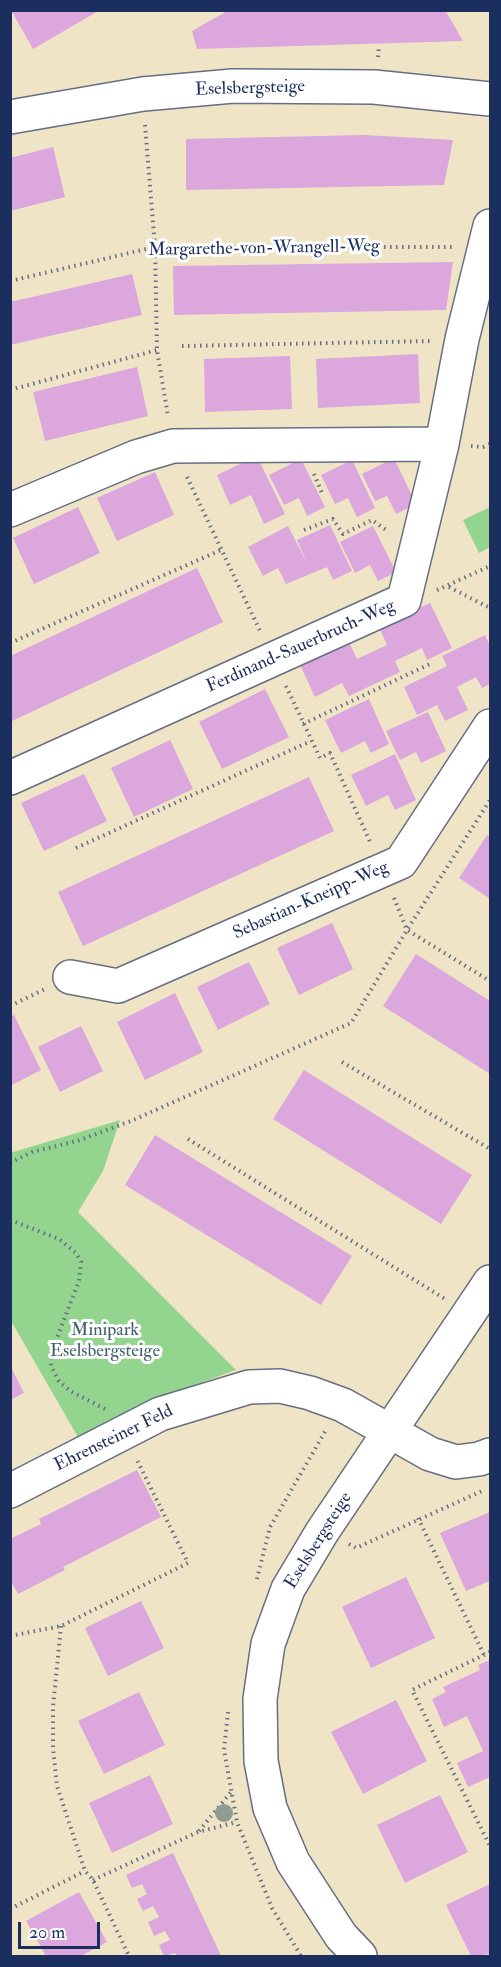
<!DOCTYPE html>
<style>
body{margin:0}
#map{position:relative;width:501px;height:1967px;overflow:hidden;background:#f0e4c6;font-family:"IM FELL Double Pica",serif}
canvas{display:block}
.frame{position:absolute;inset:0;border:12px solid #1b2f5e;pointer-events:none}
.scale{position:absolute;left:18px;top:1922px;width:82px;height:27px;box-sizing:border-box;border:3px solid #1b2f5e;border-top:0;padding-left:8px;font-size:18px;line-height:21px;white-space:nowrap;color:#1b2f5e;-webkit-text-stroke:4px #fff;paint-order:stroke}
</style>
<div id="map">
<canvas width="501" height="1967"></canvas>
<div class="frame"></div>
<div class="scale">20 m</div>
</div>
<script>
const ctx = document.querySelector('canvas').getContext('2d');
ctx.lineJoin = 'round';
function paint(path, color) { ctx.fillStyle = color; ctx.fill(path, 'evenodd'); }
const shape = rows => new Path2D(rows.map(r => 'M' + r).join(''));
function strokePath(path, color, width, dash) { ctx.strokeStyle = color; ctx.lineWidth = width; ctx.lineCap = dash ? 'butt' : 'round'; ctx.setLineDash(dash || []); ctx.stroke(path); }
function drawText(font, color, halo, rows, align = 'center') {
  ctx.font = font + ' "IM FELL Double Pica",serif'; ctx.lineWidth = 6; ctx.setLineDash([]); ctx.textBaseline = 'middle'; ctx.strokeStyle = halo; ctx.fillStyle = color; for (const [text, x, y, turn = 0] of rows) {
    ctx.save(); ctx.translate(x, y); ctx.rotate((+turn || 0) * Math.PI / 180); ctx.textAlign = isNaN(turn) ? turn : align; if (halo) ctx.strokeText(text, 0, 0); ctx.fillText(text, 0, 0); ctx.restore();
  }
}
paint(shape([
 [490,507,490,547,479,553,463,520],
 [120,1120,103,1171,78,1212,236,1370,156,1399,78,1437,11,1321,10,1153]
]), '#93d58e');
paint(shape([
 [11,10,100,10,33,49],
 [229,10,445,10,463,41,197,49,192,31],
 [364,135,453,140,444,185,186,190,186,139],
 [53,147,65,197,10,211,10,158],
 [453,262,446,310,174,315,173,266],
 [132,274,142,315,10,345,10,302],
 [418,354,420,403,318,408,316,359],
 [290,356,292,409,205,412,204,359],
 [137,367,148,416,45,441,33,392],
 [257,456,285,514,264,524,251,495,230,505,217,475],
 [394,458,416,504,396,514,387,496,375,501,362,474],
 [301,459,325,507,307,516,299,498,284,505,269,475],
 [352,460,375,508,357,517,348,498,335,504,321,475],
 [155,472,174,515,117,541,97,498],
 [78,507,100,553,34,584,13,538],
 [330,525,352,571,333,580,327,567,286,584,278,568,263,576,248,547,288,526,307,563,297,540],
 [373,526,396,572,378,581,370,565,355,573,340,542],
 [197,568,223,622,10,722,10,656],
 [430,603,452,648,427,660,422,648,395,661,400,672,349,696,342,683,315,697,300,665,349,642,357,659,387,645,379,627],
 [485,635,490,646,490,684,482,688,476,677,457,687,468,710,445,721,437,705,417,715,404,687,447,666,442,656],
 [265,689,289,737,222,769,199,722],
 [369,699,389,744,371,753,365,741,341,753,325,720],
 [428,712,446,751,421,763,416,752,400,760,386,731],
 [170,740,193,789,134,817,111,768],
 [395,754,416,800,395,810,388,795,366,806,351,775],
 [84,774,107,821,44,851,21,803],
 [309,777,334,831,83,946,58,892],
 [487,835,490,837,490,899,459,878],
 [332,923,353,969,299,995,277,948],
 [416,954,490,1001,490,1074,383,1006],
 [249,962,270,1004,218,1030,197,987],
 [175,993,203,1052,145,1080,117,1022],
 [14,1015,41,1070,10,1086,10,1017],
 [81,1026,103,1071,60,1092,38,1047],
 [304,1070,472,1175,441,1224,273,1119],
 [155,1135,352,1256,321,1305,125,1185],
 [10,1365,24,1393,10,1400],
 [137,1470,161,1517,63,1567,65,1570,18,1594,10,1580,10,1539,41,1524,39,1519],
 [490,1512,490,1581,466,1591,440,1533],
 [406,1577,435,1638,371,1668,342,1607],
 [141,1601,164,1648,108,1676,85,1628],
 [490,1660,490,1777,468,1787,457,1763,483,1751,467,1716,444,1727,432,1699,446,1692,443,1687,480,1670,478,1665],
 [139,1692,165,1745,104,1774,78,1721],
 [396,1700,427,1761,363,1794,331,1732],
 [150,1775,173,1824,112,1853,89,1803],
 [440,1795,468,1852,405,1883,377,1825],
 [173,1853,217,1947,221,1956,177,1956,175,1953,164,1956,159,1945,170,1940,165,1931,154,1936,148,1922,159,1917,153,1906,143,1911,137,1899,147,1894,142,1884,132,1888,126,1875],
 [490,1884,490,1954,471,1956,446,1905],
 [79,1892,107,1942,81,1956,46,1956,26,1921]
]), '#dba7dc');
const street = shape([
 [10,510,136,457,173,446,442,444],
 [10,778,404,600,442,444,462,339,490,226],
 [70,977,118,986,401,862,490,726],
 [10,1491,160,1414,249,1387,280,1386,310,1393,343,1405,430,1454,456,1462,479,1459,490,1455]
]);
const secondary = shape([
 [10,117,143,94,233,86,374,87,490,99],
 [360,1956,341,1936,293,1862,270,1808,261,1761,260,1699,268,1644,288,1589,322,1532,490,1282]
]);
strokePath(street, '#666e82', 36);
strokePath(secondary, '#666e82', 36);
strokePath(shape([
 [378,57,379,46],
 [145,125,155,247,157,350,168,416],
 [10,281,155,247,456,247],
 [182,346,431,341],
 [10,390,157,350],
 [471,446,483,447,490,444],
 [314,474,322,493],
 [187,477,261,633],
 [304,530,333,519,343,534,372,520,389,532],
 [449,587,490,608],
 [437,590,490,566],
 [10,643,221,550],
 [286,686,320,758,330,753,371,844],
 [303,724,430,664],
 [76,848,311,741],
 [394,898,407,930,490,981],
 [10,1006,45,989],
 [342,1062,490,1149],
 [188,1139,445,1299],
 [10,1163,32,1152,77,1141,131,1121,351,1023,407,930,490,800],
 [10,1220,59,1239,76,1253,81,1262,79,1281,51,1353,51,1366,59,1381,70,1391,105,1409],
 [418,1518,484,1655],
 [349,1544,356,1548,482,1491],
 [257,1579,270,1527,326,1430],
 [61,1626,53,1707,53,1748,57,1786,85,1871,93,1880,129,1956],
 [10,1636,61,1626,188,1563,136,1458],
 [490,1652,412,1690,490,1846],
 [228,1712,224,1750,237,1822,272,1908,301,1956],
 [199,1831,231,1792],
 [93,1880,198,1832,237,1822],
 [10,1909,85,1871]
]), '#666e82', 4, [1.5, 4.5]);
strokePath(street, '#fff', 33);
strokePath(secondary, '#fff', 33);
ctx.fillStyle = '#8f9c94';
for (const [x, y] of [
 [224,1813]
]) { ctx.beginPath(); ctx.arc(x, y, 9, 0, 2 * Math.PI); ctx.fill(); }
drawText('18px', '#1b2f5e', '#fff', [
 ["Eselsbergsteige",250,89,-2],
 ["Margarethe-von-Wrangell-Weg",264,249,-1],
 ["Ferdinand-Sauerbruch-Weg",301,647,-24],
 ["Sebastian-Kneipp-Weg",311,901,-24],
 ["Ehrensteiner Feld",114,1439,-26],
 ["Eselsbergsteige",319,1541,-58]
]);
drawText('18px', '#3f616c', '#fff', [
 ["Minipark",105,1331],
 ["Eselsbergsteige",105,1352]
]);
</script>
